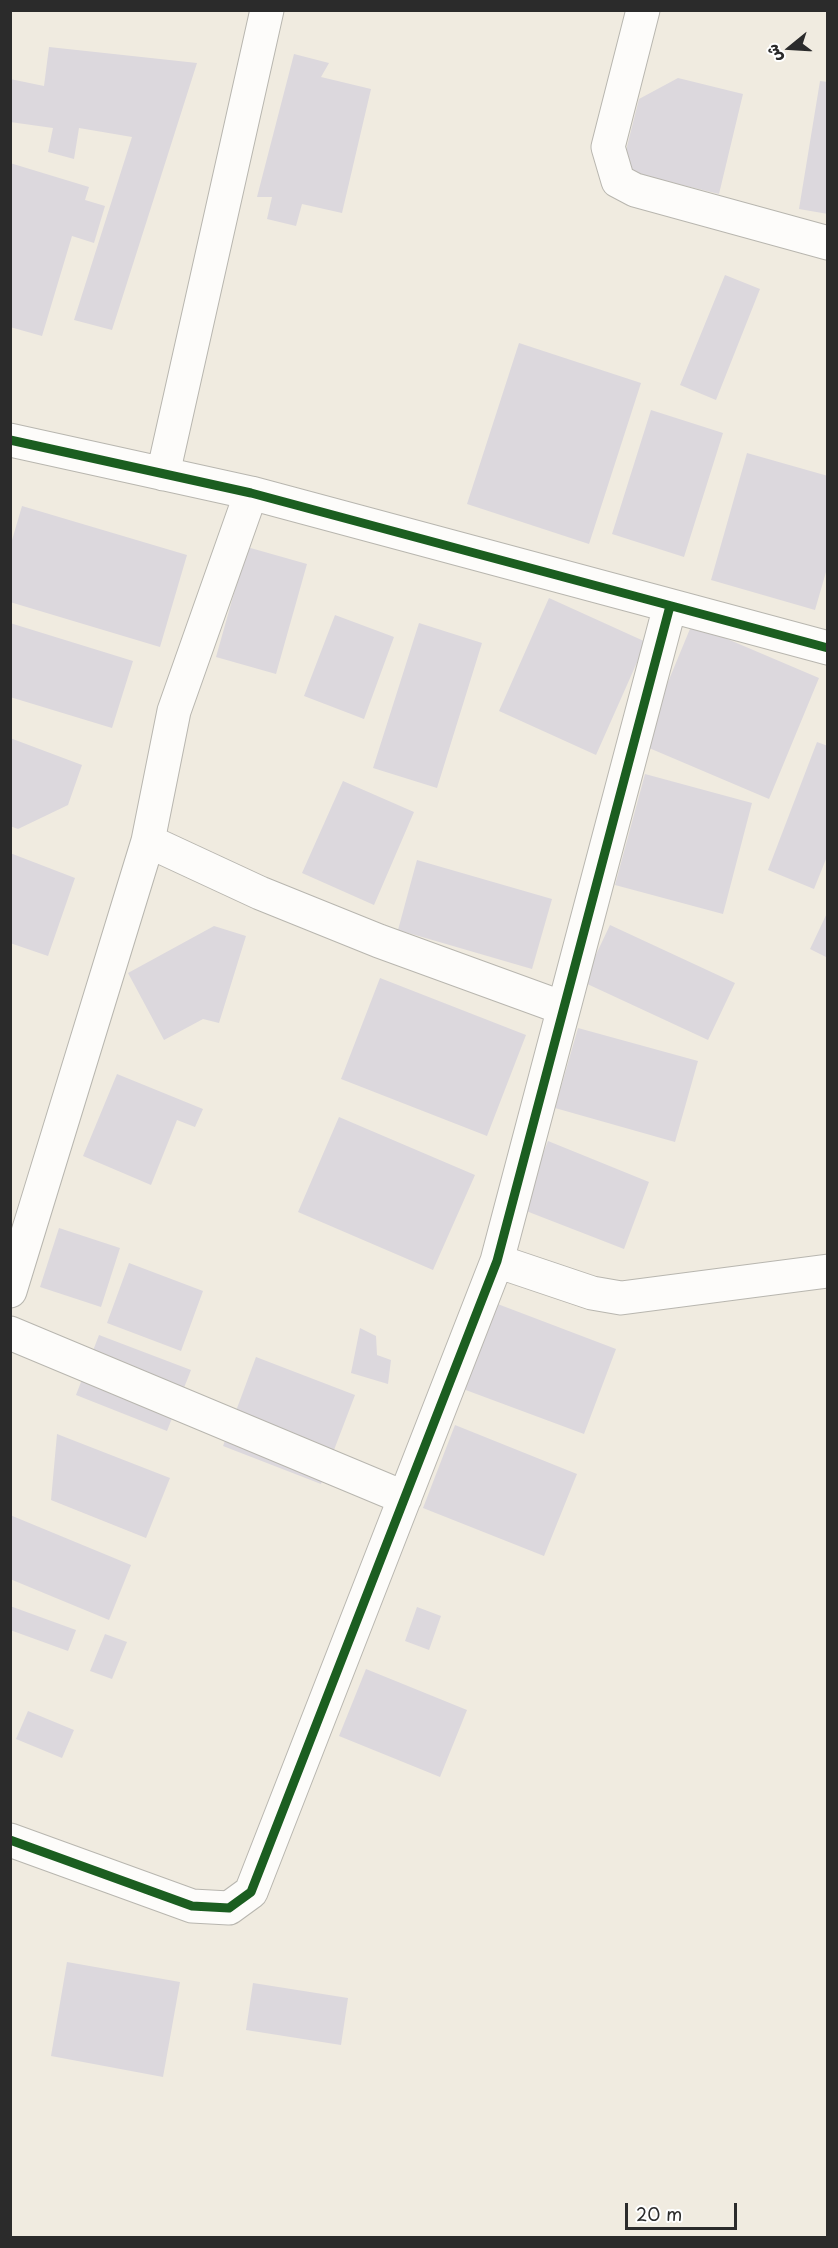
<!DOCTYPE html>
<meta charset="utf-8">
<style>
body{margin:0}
#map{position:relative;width:838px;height:2248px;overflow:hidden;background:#f0ebe0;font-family:"Playpen Sans","Playpen Sans Arabic",sans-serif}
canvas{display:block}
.frame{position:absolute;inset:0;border:12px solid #2b2b2b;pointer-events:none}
.north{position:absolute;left:760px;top:18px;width:60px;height:60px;-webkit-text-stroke:4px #fff;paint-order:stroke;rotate:252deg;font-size:16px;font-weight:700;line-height:24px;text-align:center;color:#2b2b2b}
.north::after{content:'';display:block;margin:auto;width:21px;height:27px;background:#2b2b2b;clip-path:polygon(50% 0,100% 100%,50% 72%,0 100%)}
.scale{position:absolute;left:625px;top:2203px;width:112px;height:27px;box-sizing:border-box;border:3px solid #2b2b2b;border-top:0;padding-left:8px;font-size:18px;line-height:21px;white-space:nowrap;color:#2b2b2b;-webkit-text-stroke:4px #fff;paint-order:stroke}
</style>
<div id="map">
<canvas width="838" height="2248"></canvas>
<div class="frame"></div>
<div class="north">ش</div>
<div class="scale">20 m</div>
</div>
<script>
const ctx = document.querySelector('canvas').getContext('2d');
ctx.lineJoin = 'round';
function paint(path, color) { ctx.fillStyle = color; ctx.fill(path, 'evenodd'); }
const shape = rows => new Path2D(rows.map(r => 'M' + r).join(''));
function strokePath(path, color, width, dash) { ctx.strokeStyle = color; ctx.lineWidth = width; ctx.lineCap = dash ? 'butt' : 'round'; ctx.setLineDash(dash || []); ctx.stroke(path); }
paint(shape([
 [49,47,197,63,112,330,74,320,132,137,79,128,74,159,48,152,53,128,10,122,10,79,44,86],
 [294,54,329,63,321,77,371,89,342,213,302,204,296,226,267,219,272,197,257,197],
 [678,78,743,94,719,194,621,170,639,99],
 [820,81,828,82,828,214,799,209],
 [10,163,89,187,85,200,105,206,94,243,72,236,42,336,10,327],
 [725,275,760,289,716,400,680,385],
 [519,343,641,383,589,544,467,504],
 [651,410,723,433,684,557,612,534],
 [747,453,828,476,828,565,815,610,711,580],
 [22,506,187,555,160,647,10,602,10,547],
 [247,547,307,564,276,674,216,657],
 [549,598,646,642,596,755,499,711],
 [335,615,394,637,364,719,304,696],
 [10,623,133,661,112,728,10,697],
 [419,623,482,643,437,788,373,768],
 [692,624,819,678,769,799,642,745],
 [10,738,82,765,68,805,18,829,10,826],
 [817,742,828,746,828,854,814,889,768,870],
 [645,774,752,803,723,914,615,885],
 [343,781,414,812,374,905,302,873],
 [10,853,75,878,48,956,10,943],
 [417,860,552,899,532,969,398,930],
 [828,911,828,958,810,949],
 [610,925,735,983,708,1040,583,982],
 [214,926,246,936,219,1023,203,1019,164,1040,128,973],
 [380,978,526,1035,487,1136,341,1079],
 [578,1028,698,1061,675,1142,555,1108],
 [117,1074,203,1109,195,1127,177,1120,151,1185,83,1156],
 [339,1117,475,1175,433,1270,298,1212],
 [548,1141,649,1182,624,1249,521,1209],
 [59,1228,120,1248,101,1307,40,1287],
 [129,1263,203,1291,181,1351,107,1323],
 [495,1303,616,1349,584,1434,463,1389],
 [360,1328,376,1336,377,1355,391,1360,388,1384,351,1373],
 [99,1335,191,1370,167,1431,76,1395],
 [256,1357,355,1395,321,1484,223,1446],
 [455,1425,577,1474,544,1556,423,1508],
 [57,1434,170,1478,146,1538,51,1500],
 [10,1515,131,1565,109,1620,10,1579],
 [10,1606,76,1630,68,1651,10,1630],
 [417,1607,441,1616,429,1650,405,1641],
 [105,1634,127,1642,112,1679,90,1671],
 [366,1669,467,1710,440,1777,339,1736],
 [28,1711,74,1730,62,1758,16,1739],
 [67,1962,180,1982,163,2077,51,2056],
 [253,1983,348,1998,341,2045,246,2030]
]), '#dcd8dd');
const minor = shape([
 [643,10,608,147,618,181,635,190,828,243],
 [10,440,251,493,828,648],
 [163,474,267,10],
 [148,841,260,893,379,941,563,1008],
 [497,1261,592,1293,621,1298,828,1271],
 [10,1291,148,841,174,711,251,493],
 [10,1333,405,1498],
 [10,1840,192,1906,229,1908,251,1892,497,1261,670,606]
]);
strokePath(minor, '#b8b6af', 35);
strokePath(minor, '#fdfcfa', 33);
strokePath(shape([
 [10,440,251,493,828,648],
 [10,1840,192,1906,229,1908,251,1892,497,1261,670,606]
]), '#1b5e20', 9);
</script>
